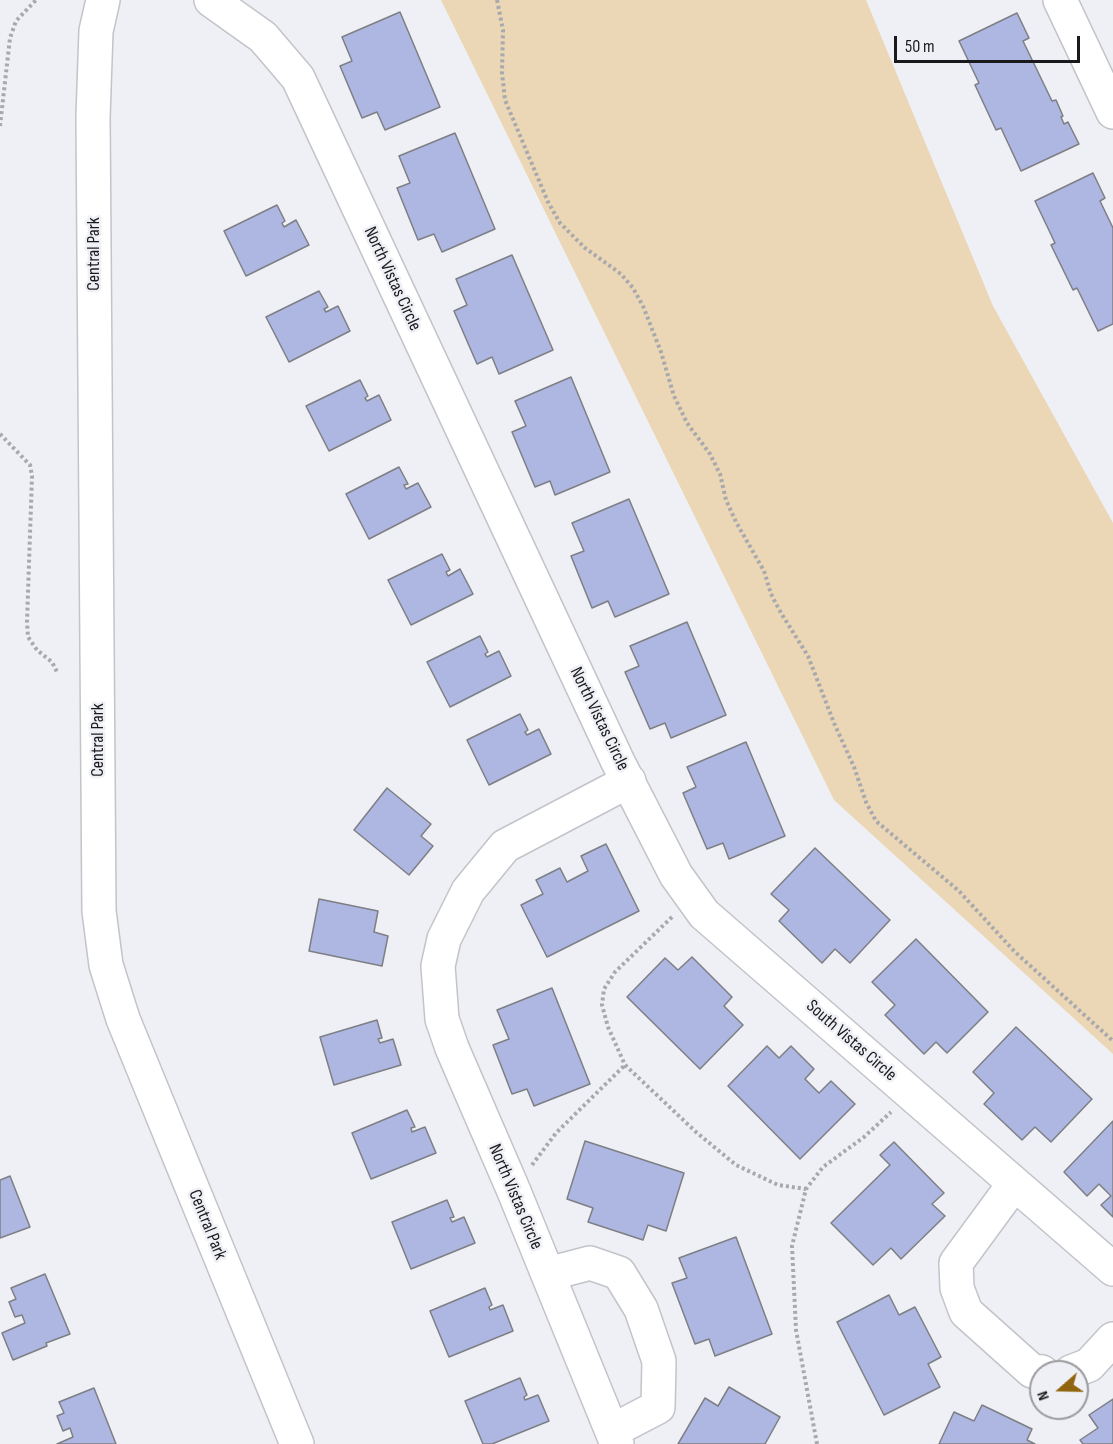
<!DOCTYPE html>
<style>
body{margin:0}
#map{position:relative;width:1113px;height:1444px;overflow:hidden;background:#eff0f6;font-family:"Sofia Sans Condensed",sans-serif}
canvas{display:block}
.north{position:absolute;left:1029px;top:1360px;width:60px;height:60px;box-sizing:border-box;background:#eff0f6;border:2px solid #9a9a9f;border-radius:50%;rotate:250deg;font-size:16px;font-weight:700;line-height:24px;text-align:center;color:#1a1a1c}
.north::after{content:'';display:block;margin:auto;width:21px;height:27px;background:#90650e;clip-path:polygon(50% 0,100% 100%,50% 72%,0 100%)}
.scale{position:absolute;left:894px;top:36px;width:186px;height:27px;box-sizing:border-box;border:3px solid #1a1a1c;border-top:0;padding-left:8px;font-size:18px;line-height:21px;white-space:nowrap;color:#1a1a1c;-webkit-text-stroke:4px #eff0f6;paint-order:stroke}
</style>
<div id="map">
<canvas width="1113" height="1444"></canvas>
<div class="north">N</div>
<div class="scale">50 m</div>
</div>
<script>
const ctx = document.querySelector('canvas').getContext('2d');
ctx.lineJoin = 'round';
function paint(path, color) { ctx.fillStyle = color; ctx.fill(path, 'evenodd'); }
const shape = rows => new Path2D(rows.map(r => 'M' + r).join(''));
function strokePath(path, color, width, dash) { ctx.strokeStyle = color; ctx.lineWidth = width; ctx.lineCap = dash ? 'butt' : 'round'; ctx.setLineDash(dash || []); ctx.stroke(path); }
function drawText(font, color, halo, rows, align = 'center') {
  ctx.font = font + ' "Sofia Sans Condensed",sans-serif'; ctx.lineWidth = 5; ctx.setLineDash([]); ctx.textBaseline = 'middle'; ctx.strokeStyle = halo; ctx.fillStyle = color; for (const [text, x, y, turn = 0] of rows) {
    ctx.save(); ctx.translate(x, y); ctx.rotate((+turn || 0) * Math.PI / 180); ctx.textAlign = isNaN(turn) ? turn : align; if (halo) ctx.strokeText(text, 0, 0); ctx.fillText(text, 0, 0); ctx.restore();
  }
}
paint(shape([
 [441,0,866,0,993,306,1113,523,1113,1054,834,800]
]), '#ebd6b6');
const building = shape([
 [400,12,440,107,385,130,377,112,362,118,340,66,352,61,342,37,400,12],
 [1017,13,1029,38,1023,41,1052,101,1056,100,1063,116,1061,117,1064,124,1068,122,1079,144,1021,171,1001,128,996,130,975,85,979,83,959,41,1017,13],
 [455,133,495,229,442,252,434,234,418,240,397,188,410,183,399,156,455,133],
 [1093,173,1105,198,1100,201,1113,228,1113,324,1098,331,1077,288,1073,290,1051,245,1055,243,1035,201,1093,173],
 [277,205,285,221,282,223,284,227,296,220,309,245,246,276,224,231,277,205],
 [512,255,553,350,499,374,492,357,477,364,454,311,467,305,456,279,512,255],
 [319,291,328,307,324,309,326,312,338,306,350,331,289,362,266,317,319,291],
 [571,377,610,472,555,495,550,481,535,487,512,432,526,426,515,401,571,377],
 [360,380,368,396,365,398,367,401,379,395,391,420,329,451,306,406,360,380],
 [399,467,408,484,404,485,406,489,418,483,431,507,369,539,346,494,399,467],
 [629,499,669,594,615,617,608,601,592,608,571,556,584,551,572,523,629,499],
 [442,554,450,570,446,572,448,576,460,569,473,594,411,625,388,580,442,554],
 [687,622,726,715,671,738,665,723,650,729,625,672,639,666,630,646,687,622],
 [480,636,488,652,485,654,487,657,499,651,511,676,450,707,427,662,480,636],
 [520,714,528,730,525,732,527,735,539,729,551,754,489,785,467,740,520,714],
 [746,742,785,836,729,859,723,843,707,849,683,793,696,787,687,767,746,742],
 [387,788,431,824,421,836,433,846,409,875,354,830,387,788],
 [606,844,639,911,547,957,521,905,543,894,536,880,560,868,567,882,588,871,581,856,606,844],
 [815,848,890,920,850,963,835,949,822,963,779,921,789,910,771,894,815,848],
 [319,899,378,911,374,932,388,936,382,966,309,951,319,899],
 [916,939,988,1012,947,1053,936,1042,924,1054,885,1015,895,1005,872,982,916,939],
 [692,957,732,997,724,1006,743,1025,700,1069,627,997,665,958,678,970,692,957],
 [552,988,590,1084,534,1106,527,1089,512,1094,493,1045,509,1039,497,1010,552,988],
 [377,1020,382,1038,378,1039,380,1043,393,1039,401,1065,334,1085,320,1037,377,1020],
 [1016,1027,1092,1099,1051,1142,1035,1127,1022,1140,984,1104,994,1093,973,1072,1016,1027],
 [767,1046,779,1058,791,1046,814,1069,805,1079,819,1093,831,1081,855,1104,800,1159,728,1086,767,1046],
 [407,1110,415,1127,411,1128,412,1132,425,1127,436,1153,371,1179,352,1133,407,1110],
 [1113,1121,1113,1217,1101,1205,1111,1196,1099,1184,1087,1196,1064,1172,1113,1121],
 [585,1141,684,1173,666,1231,648,1225,643,1240,588,1222,593,1208,567,1199,585,1141],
 [894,1142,944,1193,932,1204,945,1216,901,1259,891,1248,873,1265,831,1223,890,1165,880,1155,894,1142],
 [10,1176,30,1227,0,1238,0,1180,10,1176],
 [447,1200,454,1217,450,1218,452,1222,464,1217,475,1243,411,1269,392,1222,447,1200],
 [736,1237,772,1334,715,1356,709,1339,695,1344,672,1283,687,1278,679,1258,736,1237],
 [45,1274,70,1334,46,1343,47,1346,13,1360,2,1333,25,1323,22,1315,15,1317,9,1302,16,1299,11,1288,45,1274],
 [485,1288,492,1305,489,1307,490,1310,503,1305,513,1331,449,1357,430,1311,485,1288],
 [889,1295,899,1315,915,1307,941,1357,928,1364,940,1387,884,1415,837,1322,889,1295],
 [520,1378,527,1395,524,1397,525,1400,538,1395,549,1421,492,1444,483,1444,465,1401,520,1378],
 [729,1387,780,1417,765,1444,678,1444,705,1398,718,1406,729,1387],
 [94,1388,116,1444,57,1444,73,1437,70,1428,63,1431,57,1416,64,1413,59,1402,94,1388],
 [1113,1399,1113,1444,1083,1444,1080,1440,1098,1428,1089,1415,1113,1399],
 [982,1405,1032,1429,1027,1440,1035,1444,939,1444,954,1412,974,1421,982,1405]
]);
paint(building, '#adb7e2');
strokePath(building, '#7e7f84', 1.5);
const minor = shape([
 [103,0,96,31,93,117,99,911,106,965,123,1019,297,1444],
 [211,0,263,37,298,78,618,762,676,875,704,914,1113,1269],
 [1060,0,1113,112],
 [1014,1184,956,1263,957,1288,966,1312,1032,1371,1042,1372],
 [548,1274,590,1263,619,1273,641,1309,659,1361,658,1407,612,1431],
 [1071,1372,1089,1365,1113,1339],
 [617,1444,513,1189,452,1048,442,1019,438,966,444,939,468,891,505,846,629,781]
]);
strokePath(minor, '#c2c4c9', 36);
strokePath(shape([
 [497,0,503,30,502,73,505,100,548,202,560,223,585,248,621,274,633,288,643,306,661,352,674,396,687,423,710,454,720,474,726,500,736,522,764,571,771,594,781,613,808,656,834,723,854,767,866,802,876,821,959,891,1014,951,1113,1041],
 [0,126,10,38,16,21,36,0],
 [0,434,30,465,32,476,27,622,28,637,37,650,52,662,58,674],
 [672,917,615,972,604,989,602,1005,608,1027,625,1065,696,1132,736,1165,778,1185,806,1189],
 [532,1165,556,1133,625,1065],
 [817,1444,796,1330,792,1246,806,1189,823,1167,864,1137,891,1112]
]), '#a8a9ad', 4, [3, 3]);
strokePath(minor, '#fff', 33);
drawText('18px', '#1a1a1c', '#eff0f6', [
 ["Central Park",94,254,-90],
 ["North Vistas Circle",392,279,65],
 ["North Vistas Circle",599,719,64],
 ["Central Park",98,740,-90],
 ["South Vistas Circle",851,1041,41],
 ["North Vistas Circle",515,1197,67],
 ["Central Park",207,1225,68]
]);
</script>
